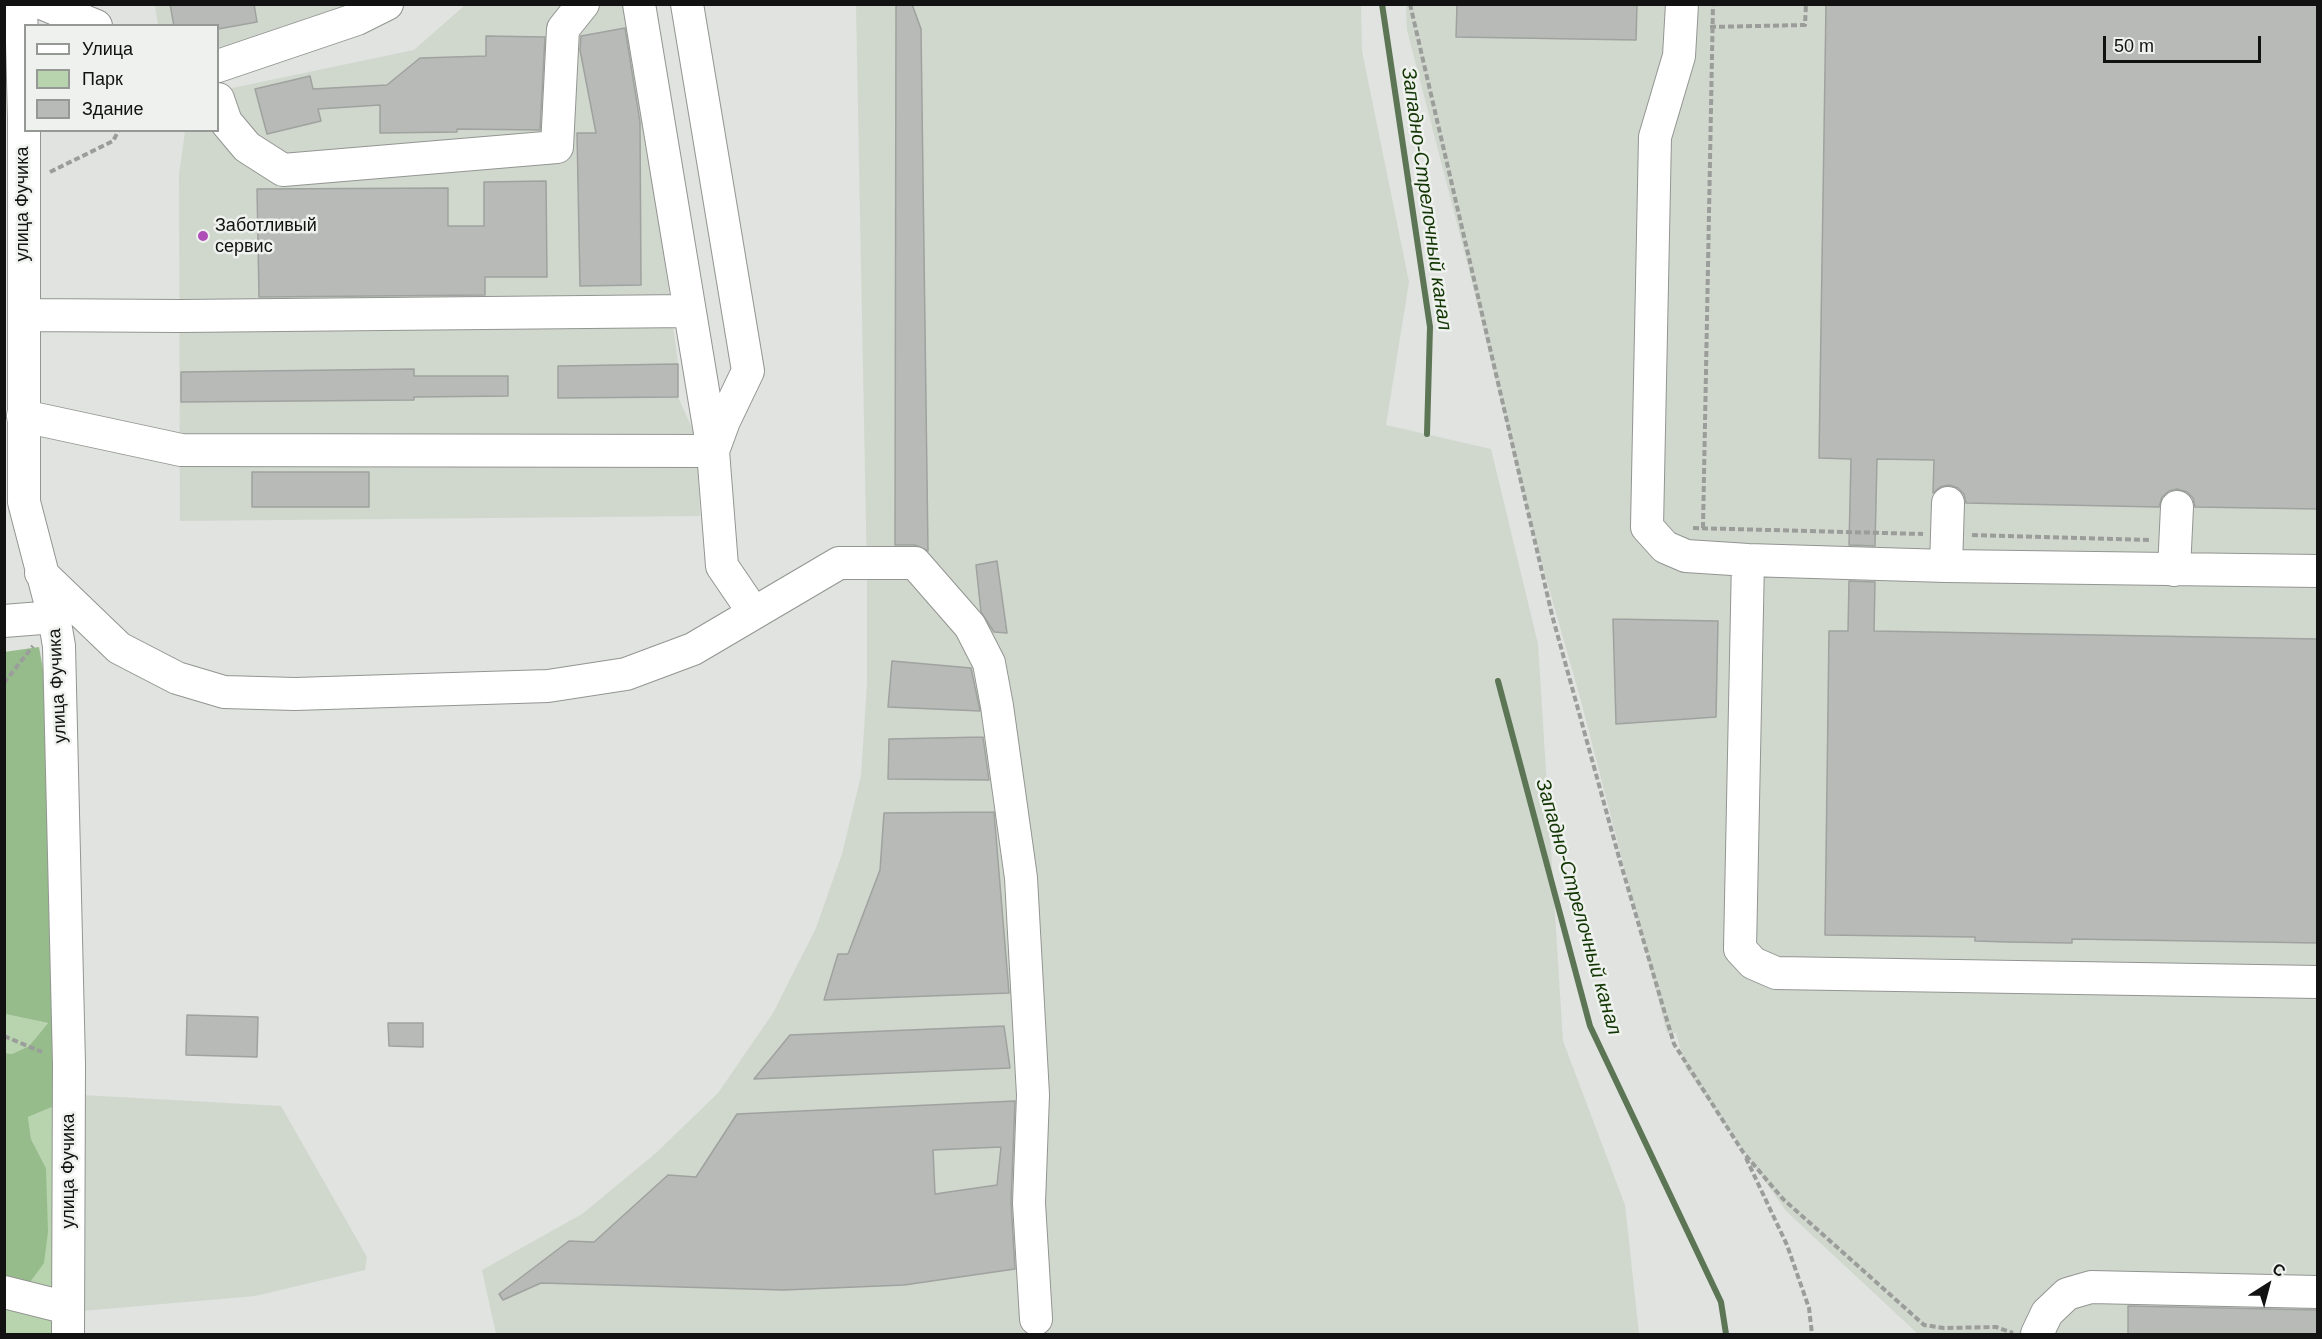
<!DOCTYPE html>
<meta charset="utf-8">
<style>
body{margin:0}
#map{position:relative;width:2322px;height:1339px;overflow:hidden;background:#e0e3df;font-family:Helvetica,sans-serif}
canvas{display:block}
.frame{position:absolute;inset:0;border:6px solid #111211;pointer-events:none}
.legend{position:absolute;left:24px;top:24px;width:195px;height:108px;box-sizing:border-box;background:#eef1ed;border:2px solid #969895;margin:0;padding:8px 10px;list-style:none;font-size:18px;color:#111211}
.legend li{display:flex;align-items:center;gap:12px;height:30px}
.legend b{width:30px;border:2px solid #969895}
.north{position:absolute;left:2238px;top:1255px;width:60px;height:60px;-webkit-text-stroke:4px #eef1ed;paint-order:stroke;rotate:36deg;font-size:16px;font-weight:700;line-height:24px;text-align:center;color:#111211}
.north::after{content:'';display:block;margin:auto;width:21px;height:27px;background:#111211;clip-path:polygon(50% 0,100% 100%,50% 72%,0 100%)}
.scale{position:absolute;left:2103px;top:36px;width:158px;height:27px;box-sizing:border-box;border:3px solid #111211;border-top:0;padding-left:8px;font-size:18px;line-height:21px;white-space:nowrap;color:#111211;-webkit-text-stroke:4px #eef1ed;paint-order:stroke}
</style>
<div id="map">
<canvas width="2322" height="1339"></canvas>
<div class="frame"></div>
<ul class="legend">
<li><b style="height:8px;background:#fff"></b>Улица</li>
<li><b style="height:16px;background:#b7d4ae"></b>Парк</li>
<li><b style="height:16px;background:#b7bab6"></b>Здание</li>
</ul>
<div class="north">С</div>
<div class="scale">50 m</div>
</div>
<script>
const ctx = document.querySelector('canvas').getContext('2d');
ctx.lineJoin = 'round';
function paint(path, color) { ctx.fillStyle = color; ctx.fill(path, 'evenodd'); }
const shape = rows => new Path2D(rows.map(r => 'M' + r).join(''));
function strokePath(path, color, width, dash) { ctx.strokeStyle = color; ctx.lineWidth = width; ctx.lineCap = dash ? 'butt' : 'round'; ctx.setLineDash(dash || []); ctx.stroke(path); }
function drawText(font, color, halo, rows, align = 'center') {
  ctx.font = font + ' Helvetica,sans-serif'; ctx.lineWidth = 5; ctx.setLineDash([]); ctx.textBaseline = 'middle'; ctx.strokeStyle = halo; ctx.fillStyle = color; for (const [text, x, y, turn = 0] of rows) {
    ctx.save(); ctx.translate(x, y); ctx.rotate((+turn || 0) * Math.PI / 180); ctx.textAlign = isNaN(turn) ? turn : align; if (halo) ctx.strokeText(text, 0, 0); ctx.fillText(text, 0, 0); ctx.restore();
  }
}
paint(shape([
 [155,5,352,5,238,45,218,47,218,26,158,25],
 [465,5,624,5,648,131,678,364,678,397,697,439,700,516,180,521,179,175,185,131,218,130,218,91,414,50],
 [856,5,1361,5,1362,51,1409,282,1386,425,1491,449,1538,644,1563,1041,1625,1205,1639,1334,496,1334,482,1270,582,1214,656,1153,718,1093,773,1013,816,928,842,854,861,776,867,684,867,577],
 [1406,5,2317,5,2317,1334,1918,1334,1786,1211,1686,1069,1676,1033,1667,1033,1581,701,1529,518,1468,266,1407,30],
 [82,1095,281,1106,367,1257,365,1270,255,1296,82,1311]
]), '#d0d8ce');
paint(shape([
 [5,1014,48,1023,29,1046,12,1054,5,1053],
 [57,1105,56,1334,5,1334,4,1276,28,1285,46,1168,31,1139,28,1117]
]), '#b7d4ae');
paint(shape([
 [39,647,59,758,57,1105,28,1117,31,1139,46,1168,48,1232,44,1263,28,1285,5,1276,5,1053,12,1054,29,1046,48,1023,5,1014,4,652]
]), '#97bc8b');
strokePath(shape([
 [1382,4,1430,327,1427,434],
 [1498,681,1590,1026,1721,1302,1726,1334]
]), '#5c7554', 6);
const building = shape([
 [170,4,254,4,257,22,218,29,218,26,174,26,170,4],
 [896,4,912,4,921,29,928,551,915,545,895,545,896,4],
 [1457,4,1637,4,1636,40,1456,37,1457,4],
 [1826,4,2318,4,2318,509,2195,507,2193,498,2187,492,2177,489,2169,491,2162,497,2159,507,1966,503,1964,494,1958,488,1949,485,1940,487,1933,493,1934,460,1877,459,1875,546,1849,545,1851,459,1819,458,1826,4],
 [625,28,640,122,641,285,580,286,577,133,596,133,580,50,581,36,625,28],
 [486,36,545,37,540,130,457,129,457,132,380,133,380,105,318,109,321,121,267,134,255,89,310,76,313,89,387,85,420,58,486,56,486,36],
 [546,181,547,277,485,277,485,295,259,297,257,189,448,188,448,226,484,226,484,182,546,181],
 [678,364,678,397,558,398,558,366,678,364],
 [414,369,414,376,508,376,508,396,414,397,414,400,181,402,181,372,414,369],
 [252,472,369,472,369,507,252,507,252,472],
 [997,561,1007,633,994,632,981,612,976,565,997,561],
 [1849,581,1875,582,1874,631,2318,639,2318,943,2072,939,2072,943,2008,942,1975,941,1975,937,1825,935,1829,631,1848,631,1849,581],
 [1613,619,1718,621,1716,717,1616,724,1613,619],
 [892,661,971,668,980,711,888,707,892,661],
 [983,737,989,780,888,779,889,739,983,737],
 [994,812,1009,993,824,1000,838,954,848,954,880,870,884,813,994,812],
 [187,1015,258,1017,257,1057,186,1055,187,1015],
 [388,1023,423,1023,423,1047,389,1046,388,1023],
 [1004,1026,1010,1068,754,1079,790,1035,1004,1026],
 [1015,1101,1011,1202,1015,1269,904,1285,783,1290,541,1283,503,1300,499,1294,569,1241,594,1242,668,1175,696,1177,737,1114,1015,1101],
 [1001,1147,997,1185,935,1194,933,1150,1001,1147],
 [2128,1306,2318,1310,2318,1335,2128,1335,2128,1306]
]);
paint(building, '#b7bab6');
strokePath(building, '#9fa29e', 1.5);
const minor = shape([
 [21,4,24,118,24,502,54,617,59,646,69,1064,68,1334],
 [44,4,96,26],
 [639,4,713,451,722,566,754,613],
 [1682,4,1679,56,1655,137,1647,527,1665,547,1686,556,1748,560,1946,566,2318,571],
 [218,66,357,19,387,4],
 [218,99,226,122,247,147,283,170,557,147,563,29,583,4],
 [24,315,180,316,689,311],
 [23,416,181,450,713,451,724,421,748,371,687,4],
 [1748,560,1740,949,1753,963,1776,973,2318,982],
 [1946,566,1948,503],
 [2174,570,2177,507],
 [41,573,119,648,177,678,224,692,295,694,548,686,626,674,693,649,839,563,915,563,970,626,989,663,997,706,1021,878,1033,1095,1029,1203,1036,1319],
 [4,621,54,617],
 [4,1292,68,1308],
 [2037,1334,2047,1313,2067,1294,2091,1287,2318,1292]
]);
strokePath(minor, '#929591', 34);
strokePath(shape([
 [1410,4,1552,615,1620,861,1674,1044,1743,1152,1783,1199,1924,1325,1944,1328,1996,1327,2013,1333],
 [1710,27,1805,25,1806,4],
 [50,172,113,141,119,130],
 [1693,528,1923,534],
 [1703,528,1713,4],
 [1972,535,2150,540],
 [4,683,33,646],
 [4,1036,42,1052],
 [1746,1158,1787,1245,1809,1308,1812,1334]
]), '#9a9d9a', 4, [6, 3]);
strokePath(minor, '#fff', 32);
for (const [x, y, r, color] of [
 [203,236,6,"#af4eb6"]
]) { const dot = new Path2D(); dot.arc(x, y, r, 0, 2 * Math.PI); ctx.fillStyle = color; ctx.fill(dot); strokePath(dot, '#eef1ed', 2); }
drawText('18px', '#111211', '#eef1ed', [
 ["улица Фучика",23,204,-90],
 ["улица Фучика",58,686,-93],
 ["улица Фучика",69,1171,-90]
]);
drawText('18px', '#111211', '#eef1ed', [
 ["Заботливый",215,226],
 ["сервис",215,247]
], 'left');
drawText('italic 20px', '#123603', '#eef1ed', [
 ["Западно-Стрелочный канал",1426,199,82],
 ["Западно-Стрелочный канал",1578,907,74]
]);
</script>
